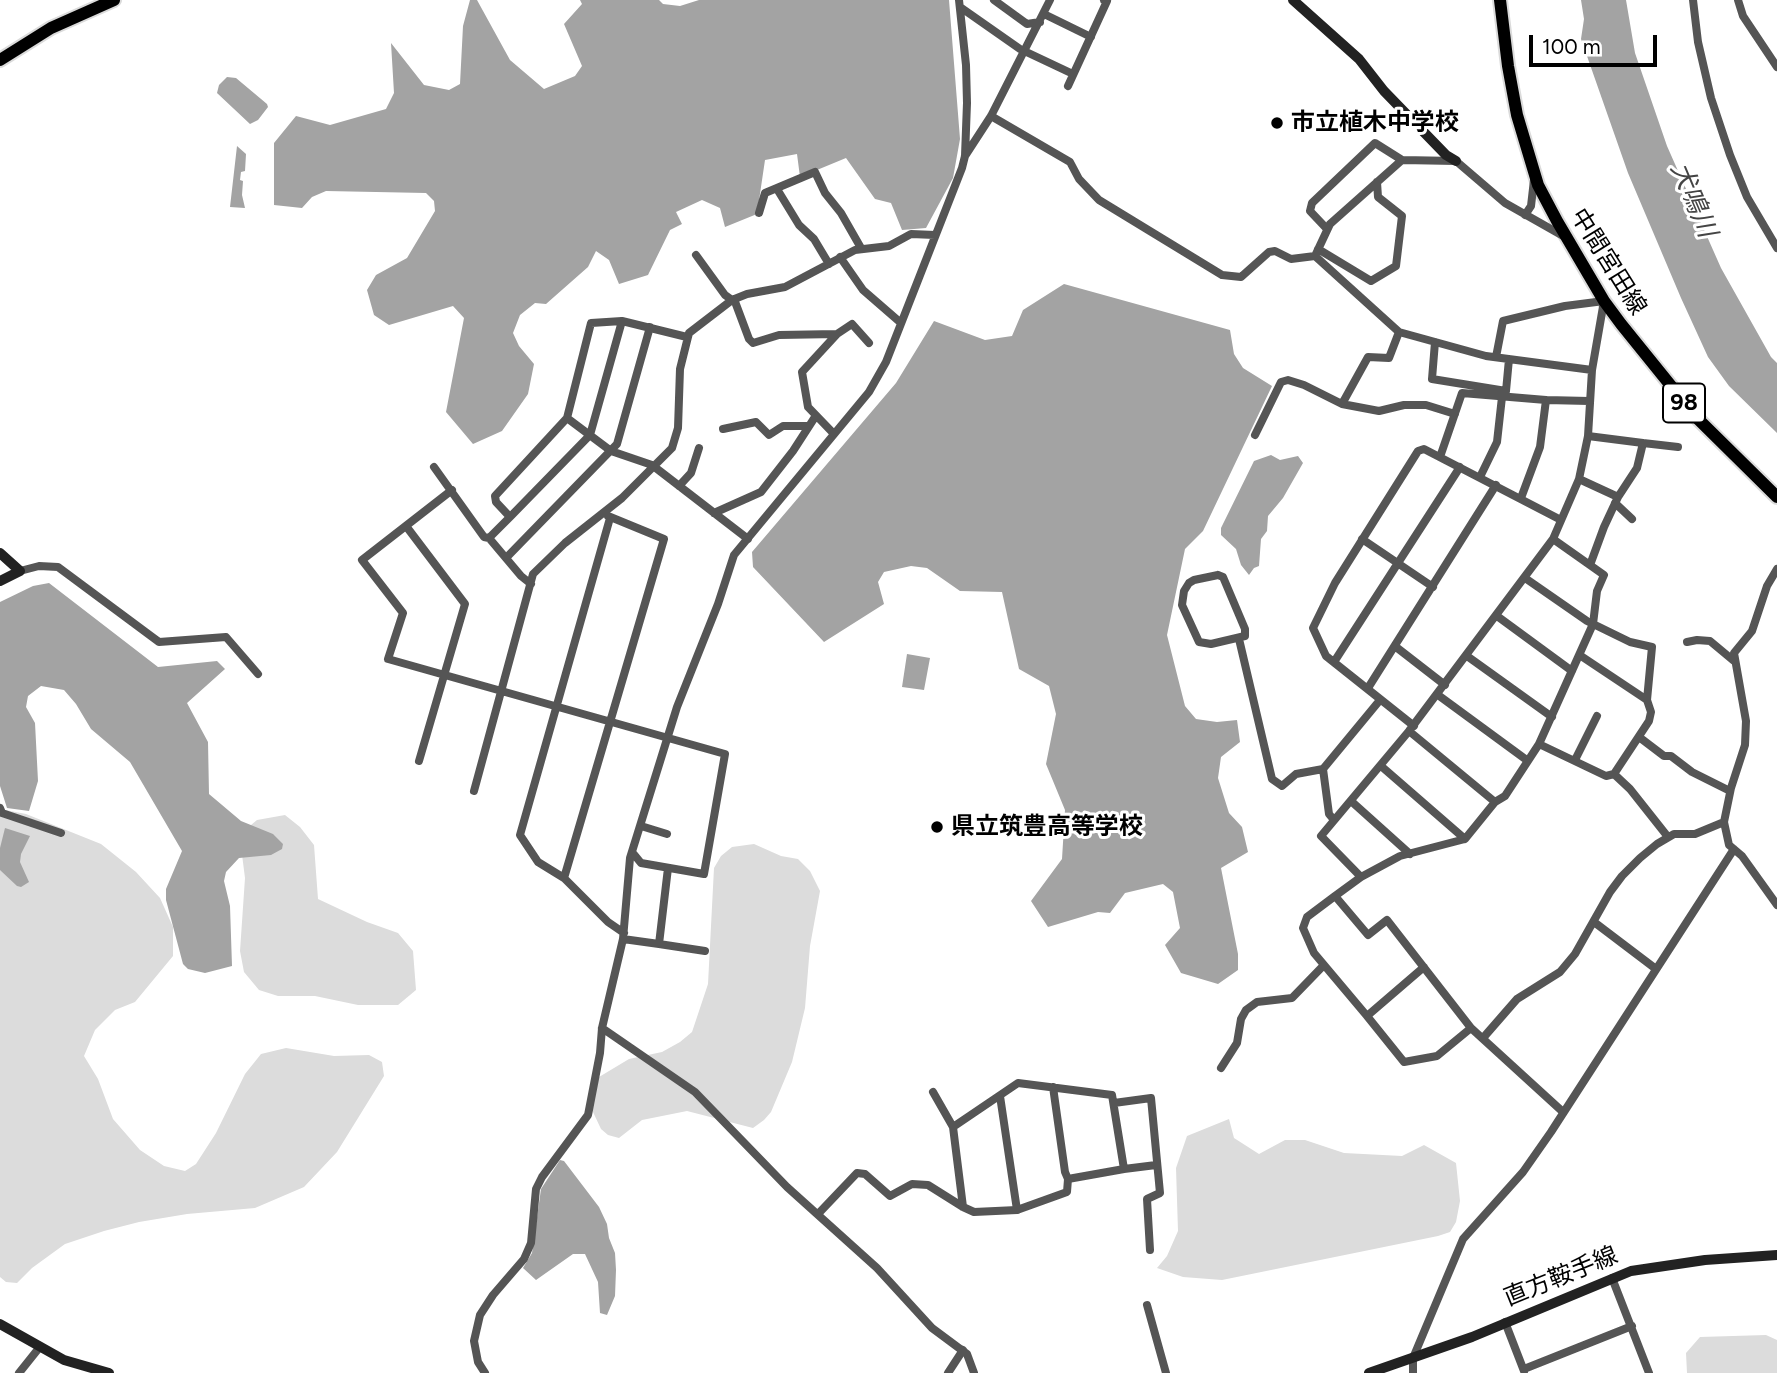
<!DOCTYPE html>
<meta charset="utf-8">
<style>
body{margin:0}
#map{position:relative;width:1777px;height:1373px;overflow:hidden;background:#fff;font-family:Figtree,sans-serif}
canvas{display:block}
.scale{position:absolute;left:1529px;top:35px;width:128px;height:32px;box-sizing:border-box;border:4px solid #000;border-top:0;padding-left:9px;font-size:21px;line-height:24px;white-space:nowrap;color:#000;-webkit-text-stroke:5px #fff;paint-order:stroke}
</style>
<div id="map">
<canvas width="1777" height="1373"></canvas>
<div class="scale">100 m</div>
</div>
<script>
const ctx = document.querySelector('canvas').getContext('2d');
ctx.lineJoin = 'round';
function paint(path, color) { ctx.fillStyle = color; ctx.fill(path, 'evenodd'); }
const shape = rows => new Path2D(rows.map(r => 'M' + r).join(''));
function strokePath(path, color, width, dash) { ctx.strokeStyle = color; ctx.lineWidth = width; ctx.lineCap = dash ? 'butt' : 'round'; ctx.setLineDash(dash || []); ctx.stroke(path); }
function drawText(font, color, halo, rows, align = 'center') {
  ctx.font = font + ' Figtree,"Noto Sans JP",sans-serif'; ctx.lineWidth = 6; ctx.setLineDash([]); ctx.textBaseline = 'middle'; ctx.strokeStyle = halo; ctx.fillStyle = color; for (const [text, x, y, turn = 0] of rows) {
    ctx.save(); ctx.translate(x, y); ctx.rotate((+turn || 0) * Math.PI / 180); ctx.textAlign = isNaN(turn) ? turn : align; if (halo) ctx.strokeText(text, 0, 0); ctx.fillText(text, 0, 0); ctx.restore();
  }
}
paint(shape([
 [0,809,26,814,101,844,136,872,160,898,173,927,173,956,135,1002,115,1010,95,1030,84,1056,98,1079,113,1119,140,1150,164,1166,185,1171,196,1164,216,1133,245,1074,261,1054,286,1048,334,1056,369,1055,382,1062,384,1076,337,1152,304,1187,255,1208,187,1214,139,1222,104,1231,65,1244,32,1268,17,1283,6,1282,0,1277],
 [285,815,300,827,314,845,318,899,367,922,398,933,413,951,416,990,398,1005,358,1005,315,996,278,996,259,990,244,972,240,951,245,878,240,839,245,830,257,820],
 [754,844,781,856,798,859,810,871,820,891,810,946,805,1008,792,1062,771,1112,764,1120,753,1128,687,1111,642,1120,619,1138,608,1135,601,1129,593,1112,591,1099,599,1077,629,1059,662,1052,680,1042,692,1032,708,984,714,868,721,856,732,847],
 [1229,1119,1234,1138,1259,1154,1285,1140,1305,1140,1344,1153,1402,1156,1424,1145,1456,1163,1460,1201,1456,1222,1450,1232,1438,1236,1222,1280,1183,1277,1157,1268,1167,1256,1178,1231,1176,1168,1187,1136],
 [1766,1335,1777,1340,1777,1373,1687,1373,1686,1353,1700,1337]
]), '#dcdcdc');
paint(shape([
 [470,0,477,0,510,60,544,89,575,76,582,66,564,24,582,4,580,0,659,0,663,4,680,6,699,0,949,0,960,139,953,178,926,228,902,230,891,203,875,199,846,158,800,177,797,154,765,160,757,214,725,227,720,208,702,200,676,212,682,224,670,230,648,275,619,284,609,260,596,251,588,267,546,304,535,303,520,315,513,333,519,346,534,364,528,394,502,431,473,444,446,412,464,318,453,306,389,325,374,315,367,290,376,275,407,258,435,211,434,201,426,193,326,191,312,197,302,208,274,205,274,143,296,116,330,125,386,109,394,93,391,43,424,85,449,90,460,84,463,26],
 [1581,0,1626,0,1635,53,1667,146,1721,268,1771,357,1777,363,1777,433,1729,386,1708,357,1681,298,1628,173,1581,39,1584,19],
 [227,77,236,78,267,104,268,107,258,120,250,124,217,93,219,85],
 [237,146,246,154,245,171,241,172,240,180,243,181,242,195,245,208,230,207],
 [1064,284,1230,330,1234,354,1243,368,1272,386,1203,531,1185,549,1167,635,1185,706,1196,719,1217,722,1237,720,1240,742,1221,757,1218,778,1229,813,1242,827,1248,852,1221,868,1238,954,1238,970,1218,984,1181,973,1165,945,1180,928,1173,892,1163,884,1125,893,1110,913,1098,912,1048,927,1031,901,1062,859,1065,810,1046,764,1056,714,1049,686,1019,669,1002,592,960,591,927,568,911,566,884,572,878,582,884,604,824,642,753,567,752,552,896,383,934,321,985,340,1012,336,1023,310],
 [1271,455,1280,460,1298,456,1303,463,1283,498,1268,516,1267,531,1261,539,1259,566,1254,568,1249,575,1241,565,1236,549,1221,535,1221,528,1254,461],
 [49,583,158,667,217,661,225,669,187,703,208,742,209,794,241,821,273,834,283,844,282,849,271,855,239,858,226,872,224,881,230,906,232,966,205,973,188,969,183,964,166,900,166,889,182,851,130,762,91,729,76,704,64,690,41,686,28,696,26,707,35,723,38,781,29,811,7,808,0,786,0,602,33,586],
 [907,654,930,658,924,690,902,687],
 [5,828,30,836,21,854,20,862,29,882,21,887,17,886,0,870,0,848],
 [560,1160,564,1161,599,1207,607,1224,609,1238,615,1253,616,1270,615,1296,607,1315,600,1313,598,1282,585,1254,573,1254,536,1280,523,1268,532,1253,541,1189]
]), '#a3a3a3');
const primary = shape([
 [1500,0,1508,66,1517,115,1538,185,1557,221,1604,301,1621,324,1697,418,1777,497],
 [0,60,51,28,114,0]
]);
strokePath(primary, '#dbdbdb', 16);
strokePath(shape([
 [994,0,1027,24,1040,22],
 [1693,0,1698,42,1711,98,1730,155,1747,197,1777,248],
 [1738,0,1743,16,1777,67],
 [960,7,1020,49,1073,74],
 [1044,14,1091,37],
 [1068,86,1107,1,1104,0],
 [991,116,1070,162,1079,179,1099,200,1222,275,1241,277,1269,252,1275,251,1291,259,1315,256,1399,332,1486,356,1592,370],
 [965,156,991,116,1050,0],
 [777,189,799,225,814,239,829,264],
 [759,213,765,193,815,172,825,193,841,213,861,248],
 [1525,215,1531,206,1534,180],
 [1327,229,1310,211,1312,203,1375,143,1402,160],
 [1318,249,1371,281,1396,266,1402,216,1378,197,1377,182],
 [696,255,725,295,732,300],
 [1315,256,1330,224,1402,160,1456,161,1505,203,1565,237],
 [840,257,863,290,901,323],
 [734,299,749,339,753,343,779,335,837,334,852,324,869,343],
 [1399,332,1389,358,1368,357,1342,404,1379,411,1404,405,1426,405,1455,414],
 [1435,342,1432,379,1506,391,1509,359],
 [1546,400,1589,401],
 [567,418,611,451,652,465,748,539],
 [723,429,756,422,769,435,783,426,808,426],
 [834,434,808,407,802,372,837,334],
 [1255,435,1281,382,1288,380,1304,385,1342,404],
 [1588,436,1643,443,1637,468,1618,497],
 [1643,443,1678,447],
 [1440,457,1462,393,1546,400,1540,447,1521,498],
 [434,467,484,537,489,538],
 [1480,477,1497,442,1502,397],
 [1579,479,1618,497,1604,527,1590,565],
 [679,486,691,473,699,448],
 [452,490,362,560,403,613,388,659,725,754,704,874,641,863,632,852],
 [1615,503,1632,519],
 [714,513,761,492,793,451,815,417],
 [510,517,590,435,622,321],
 [610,518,520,835,538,862,564,878,608,922,624,933],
 [406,526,465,604,419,761],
 [1362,539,1433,587],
 [1553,539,1604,575,1597,591,1593,624,1539,744,1505,796,1495,802,1465,839,1400,856,1361,877,1335,896,1368,935,1387,920,1471,1028,1563,1112],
 [506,558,617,444,650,327],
 [1777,569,1767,586,1752,631,1734,653,1746,721,1745,745,1731,788,1724,822,1729,845,1742,856,1777,905],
 [20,571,39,566,58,567,159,642,226,637,258,674],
 [1218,575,1223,577,1245,629,1245,636,1211,644,1199,642,1182,605,1184,591,1189,583,1194,580,1218,575],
 [1525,578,1587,621,1630,642,1652,647,1647,700,1581,656],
 [531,584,521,576,489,538,510,517,496,502,495,496,567,418,591,323,622,321,687,337],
 [1497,616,1572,671],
 [1239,639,1272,779,1282,786,1296,774,1323,769,1329,814,1334,820],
 [1687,642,1697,640,1710,641,1734,661],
 [1396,647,1445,685],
 [1467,656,1552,717],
 [1334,662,1460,467],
 [1368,688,1496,485],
 [1438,695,1528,761],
 [1414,726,1326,656,1313,628,1335,583,1418,451,1424,449,1561,520],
 [1409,731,1495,802],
 [1639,737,1664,756,1671,756,1692,772,1730,791],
 [1539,744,1606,776,1614,774,1649,721,1651,712,1647,700],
 [1575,760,1597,716],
 [1381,766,1465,839],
 [1323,769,1380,700],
 [1614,774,1630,789,1668,837],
 [474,791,533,574,565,543,622,498,672,448,678,428,680,369,689,333,732,300,747,294,785,287,855,250,889,246,911,234,935,235],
 [1351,801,1410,854],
 [0,808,2,813,61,833],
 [641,826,667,834],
 [668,868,659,944,705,951],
 [1361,877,1321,836,1409,731,1553,539,1579,479,1588,436,1592,370,1604,301,1565,306,1503,321,1496,357],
 [564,878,664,539,608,516],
 [1335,896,1307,917,1303,928,1314,953,1367,1016,1424,967],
 [1594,922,1656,969],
 [623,939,659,944],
 [1367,1016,1404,1062,1437,1056,1471,1028],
 [602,1028,695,1092,787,1187,877,1268,932,1328,967,1354,974,1373],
 [1483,1038,1517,999,1560,972,1575,954,1610,892,1622,876,1640,858,1657,844,1674,834,1695,834,1724,822],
 [1221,1068,1237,1043,1241,1019,1246,1010,1257,1002,1292,998,1323,966],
 [1053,1087,1065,1172,1068,1179],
 [933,1092,953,1127],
 [1000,1096,1017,1210],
 [1114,1103,1151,1098,1160,1193,1147,1199,1150,1250],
 [1124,1169,1156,1165],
 [818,1214,857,1173,865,1174,890,1196,912,1184,928,1185,963,1207,974,1212,1017,1210,1067,1192,1068,1179,1124,1169,1112,1095,1018,1083,953,1127,963,1207],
 [1612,1278,1649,1373],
 [1147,1305,1166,1373],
 [1505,1322,1524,1371],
 [1524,1369,1632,1326],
 [19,1373,39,1348],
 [485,1373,478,1362,474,1341,480,1315,493,1295,524,1259,531,1243,536,1189,542,1177,588,1115,600,1053,602,1028,623,939,630,858,677,707,718,604,734,555,869,392,886,362,962,168,965,156,967,103,966,65,959,0],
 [948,1373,963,1350],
 [1413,1373,1413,1358,1463,1239,1523,1172,1551,1132,1734,849]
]), '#555', 8);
strokePath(shape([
 [1293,0,1359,59,1384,91,1446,155,1456,161],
 [0,553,20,571,0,581],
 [0,1324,64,1360,109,1373],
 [1369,1373,1472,1337,1631,1271,1705,1260,1777,1255]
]), '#222', 10);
strokePath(primary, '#000', 12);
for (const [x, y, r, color] of [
 [1277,123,7,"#000"],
 [937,827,7,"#000"]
]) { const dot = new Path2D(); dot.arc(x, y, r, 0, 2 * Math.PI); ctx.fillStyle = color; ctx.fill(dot); strokePath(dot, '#fff', 2.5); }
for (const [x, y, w] of [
 [1684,403,42]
]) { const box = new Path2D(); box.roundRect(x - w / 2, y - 19.5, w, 39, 5); ctx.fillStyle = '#fff'; ctx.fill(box); strokePath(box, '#000', 2); }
drawText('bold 23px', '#000', null, [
 ["98",1684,403]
]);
drawText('bold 24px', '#000', '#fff', [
 ["市立植木中学校",1291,123],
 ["県立筑豊高等学校",951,827]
], 'left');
drawText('24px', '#000', '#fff', [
 ["中間宮田線",1608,262,58],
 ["直方鞍手線",1561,1277,-22]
]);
drawText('italic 26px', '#444', '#fff', [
 ["犬鳴川",1693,200,67]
]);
</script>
